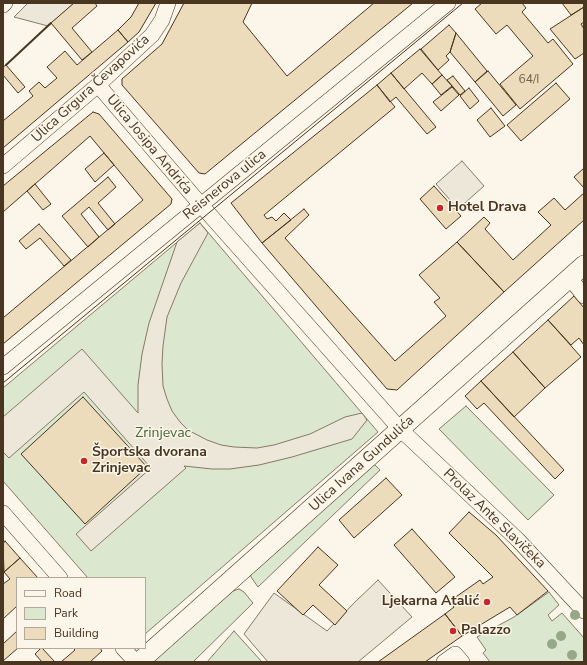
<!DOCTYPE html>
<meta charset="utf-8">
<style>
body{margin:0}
#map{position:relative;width:587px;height:665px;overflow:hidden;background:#fbf6e9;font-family:"Nunito Sans",sans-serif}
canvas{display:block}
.frame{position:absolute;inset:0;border:4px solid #4a3520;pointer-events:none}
.legend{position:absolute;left:16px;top:577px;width:130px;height:72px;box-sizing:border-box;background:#fbf6e9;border:1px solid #b4a999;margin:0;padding:5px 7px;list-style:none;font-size:12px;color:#4a3520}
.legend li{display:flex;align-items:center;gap:8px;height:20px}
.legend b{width:20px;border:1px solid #b4a999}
</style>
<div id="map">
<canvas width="587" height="665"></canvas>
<div class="frame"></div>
<ul class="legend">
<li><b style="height:5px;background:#fbf6e9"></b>Road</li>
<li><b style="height:11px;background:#dce7d0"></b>Park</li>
<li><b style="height:11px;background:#ecdcbc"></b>Building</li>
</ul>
</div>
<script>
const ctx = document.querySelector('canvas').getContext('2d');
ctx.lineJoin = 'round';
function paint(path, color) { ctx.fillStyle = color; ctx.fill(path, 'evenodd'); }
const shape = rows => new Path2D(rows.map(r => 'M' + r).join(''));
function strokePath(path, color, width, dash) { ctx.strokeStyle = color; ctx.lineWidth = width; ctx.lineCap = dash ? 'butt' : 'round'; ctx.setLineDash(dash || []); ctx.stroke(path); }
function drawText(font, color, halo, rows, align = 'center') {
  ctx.font = font + ' "Nunito Sans",sans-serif'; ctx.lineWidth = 3; ctx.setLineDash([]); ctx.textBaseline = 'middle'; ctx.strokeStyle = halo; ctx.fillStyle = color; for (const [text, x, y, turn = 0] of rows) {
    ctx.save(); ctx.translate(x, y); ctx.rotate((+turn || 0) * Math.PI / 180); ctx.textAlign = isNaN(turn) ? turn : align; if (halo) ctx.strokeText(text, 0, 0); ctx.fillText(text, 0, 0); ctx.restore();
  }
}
const green = shape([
 [200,223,378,432,145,634,145,578,88,578,3,481,3,388,200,223],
 [466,406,554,495,528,520,439,429,466,406],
 [371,461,380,470,258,587,251,577,250,572,371,461],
 [239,589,244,592,253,603,193,662,154,662,158,656,233,591,239,589],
 [549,592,559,605,548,615,552,621,562,613,584,638,584,662,490,662,483,653,486,650,477,637,514,617,549,592],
 [234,631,262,662,207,662,234,631]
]);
paint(green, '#dce7d0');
strokePath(green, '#887966', 1);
const parking = shape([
 [28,3,74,3,48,26,14,17,28,3],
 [462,161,484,186,458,209,436,184,462,161],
 [200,223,208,233,181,283,167,317,163,346,162,364,163,386,167,399,172,411,180,422,188,430,207,440,221,445,234,447,257,448,274,445,310,434,345,417,362,413,367,420,352,439,292,457,259,465,230,469,212,469,184,466,186,468,91,551,76,534,151,468,84,392,9,458,3,452,3,417,82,349,138,413,138,385,142,354,149,323,177,242,200,223],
 [378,580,412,617,358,662,268,662,244,634,274,593,327,631,355,602,378,580]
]);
paint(parking, '#ede7d9');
strokePath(parking, '#887966', 1);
const building = shape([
 [74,3,95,3,97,6,72,28,92,52,82,60,51,23,74,3],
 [139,3,156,3,139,32,128,42,118,30,131,17,139,3],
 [184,3,252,3,243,22,287,76,374,3,413,3,205,174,199,173,122,85,122,79,162,44,184,3],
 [482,3,522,3,526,8,522,12,548,43,553,39,573,64,520,109,500,84,533,56,507,25,496,34,475,9,482,3],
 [562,3,584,3,584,7,571,15,562,3],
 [584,7,584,22,581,24,584,29,584,53,575,59,550,29,584,7],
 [449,25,456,33,450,52,446,56,449,60,438,70,421,49,449,25],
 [118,30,128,42,3,148,3,121,33,96,29,91,39,82,45,88,57,78,47,67,65,51,77,65,118,30],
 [456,33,487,71,475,82,450,52,456,33],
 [420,49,442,75,432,84,422,73,404,89,391,73,420,49],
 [6,65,25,87,18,93,3,75,3,67,6,65],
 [488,71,516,105,503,116,475,82,488,71],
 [391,73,436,127,427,134,396,97,390,102,377,85,391,73],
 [442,75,452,86,441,95,432,84,442,75],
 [453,76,465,91,460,95,447,80,453,76],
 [556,83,570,99,521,141,507,125,556,83],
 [377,85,395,107,264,215,267,219,272,217,276,221,284,213,291,220,262,243,231,203,377,85],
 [452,87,459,95,441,111,433,102,452,87],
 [469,88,479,101,470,109,460,96,469,88],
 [491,108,505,126,490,137,477,120,491,108],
 [93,112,99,114,172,199,171,204,3,344,3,318,143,200,90,136,3,212,3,186,93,112],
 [104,153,114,165,95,182,85,169,104,153],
 [584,168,584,188,574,177,584,168],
 [108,177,116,187,98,203,115,224,108,230,89,207,81,214,99,237,88,247,62,216,108,177],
 [35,184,51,204,43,210,27,191,35,184],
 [434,186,461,216,446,229,420,199,434,186],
 [584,193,584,220,504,292,457,242,484,217,490,223,485,229,513,260,551,225,538,212,554,198,565,210,584,193],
 [304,209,309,215,285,238,395,361,446,316,434,302,440,298,419,275,457,242,504,292,397,390,387,389,262,243,304,209],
 [39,224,71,260,64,266,40,238,26,249,19,241,39,224],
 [574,296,584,308,584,345,579,338,571,345,548,320,574,296],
 [548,320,581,357,545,388,513,352,548,320],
 [513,352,545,388,514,417,481,381,513,352],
 [481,381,564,470,555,479,484,403,477,409,465,396,481,381],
 [83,397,147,467,85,524,21,454,83,397],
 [386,478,402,495,354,538,339,520,386,478],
 [469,512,496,535,548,591,517,615,510,607,462,636,445,614,454,607,450,601,480,580,483,584,493,577,449,533,469,512],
 [412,529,455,577,436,593,394,545,412,529],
 [5,541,20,558,4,572,3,544,5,541],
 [318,547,338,565,319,585,347,611,335,625,313,605,303,615,277,591,318,547],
 [20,558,38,578,17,578,17,606,3,619,3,584,10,579,4,572,20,558],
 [445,614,462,636,425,662,378,662,445,614],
 [17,631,17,648,18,648,3,661,3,644,17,631],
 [41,648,42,648,55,662,42,662,35,654,41,648],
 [73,648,100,648,102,651,90,662,61,662,75,650,73,648]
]);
paint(building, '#ecdcbc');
strokePath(building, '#4a3520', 1);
const minor = shape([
 [3,5,5,3],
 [98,85,201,205,400,429,518,540,584,611],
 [3,166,98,85,152,35,162,20,168,3],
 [570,278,584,296],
 [3,367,448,3],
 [3,513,60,578],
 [123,648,136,662],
 [444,662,455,654,462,662]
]);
const major = shape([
 [139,662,584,265]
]);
strokePath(minor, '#4a3520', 16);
strokePath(major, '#4a3520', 20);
strokePath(minor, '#fbf6e9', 15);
strokePath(major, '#fbf6e9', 19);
strokePath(shape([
 [3,383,463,3]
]), '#4a3520', 1);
strokePath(shape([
 [6,65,51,23]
]), '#4a3520', 2);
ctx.fillStyle = '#96a887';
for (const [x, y] of [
 [575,615],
 [561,636],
 [552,644],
 [572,655]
]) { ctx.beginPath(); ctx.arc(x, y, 5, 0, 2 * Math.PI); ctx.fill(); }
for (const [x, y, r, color] of [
 [440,208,4,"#c62828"],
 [84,461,4,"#c62828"],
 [487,602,4,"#c62828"],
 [453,631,4,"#c62828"]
]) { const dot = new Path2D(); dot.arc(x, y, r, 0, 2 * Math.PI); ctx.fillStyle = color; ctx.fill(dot); strokePath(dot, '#fbf6e9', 1.5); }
drawText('12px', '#725f47', null, [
 ["64/I",529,80]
]);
drawText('14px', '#4a3520', '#fbf6e9', [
 ["Ulica Grgura Čevapovića",91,89,-42],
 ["Ulica Josipa Andrića",149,145,50],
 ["Reisnerova ulica",225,185,-39],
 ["Ulica Ivana Gundulića",362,464,-42],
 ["Prolaz Ante Slavičeka",494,519,44]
]);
drawText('bold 14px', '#4a3520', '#fbf6e9', [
 ["Hotel Drava",448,208],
 ["Športska dvorana",92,453],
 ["Zrinjevac",92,469],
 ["Ljekarna Atalić",479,602,"right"],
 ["Palazzo",461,631]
], 'left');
drawText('14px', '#436837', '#fbf6e9', [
 ["Zrinjevac",163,434]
]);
</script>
